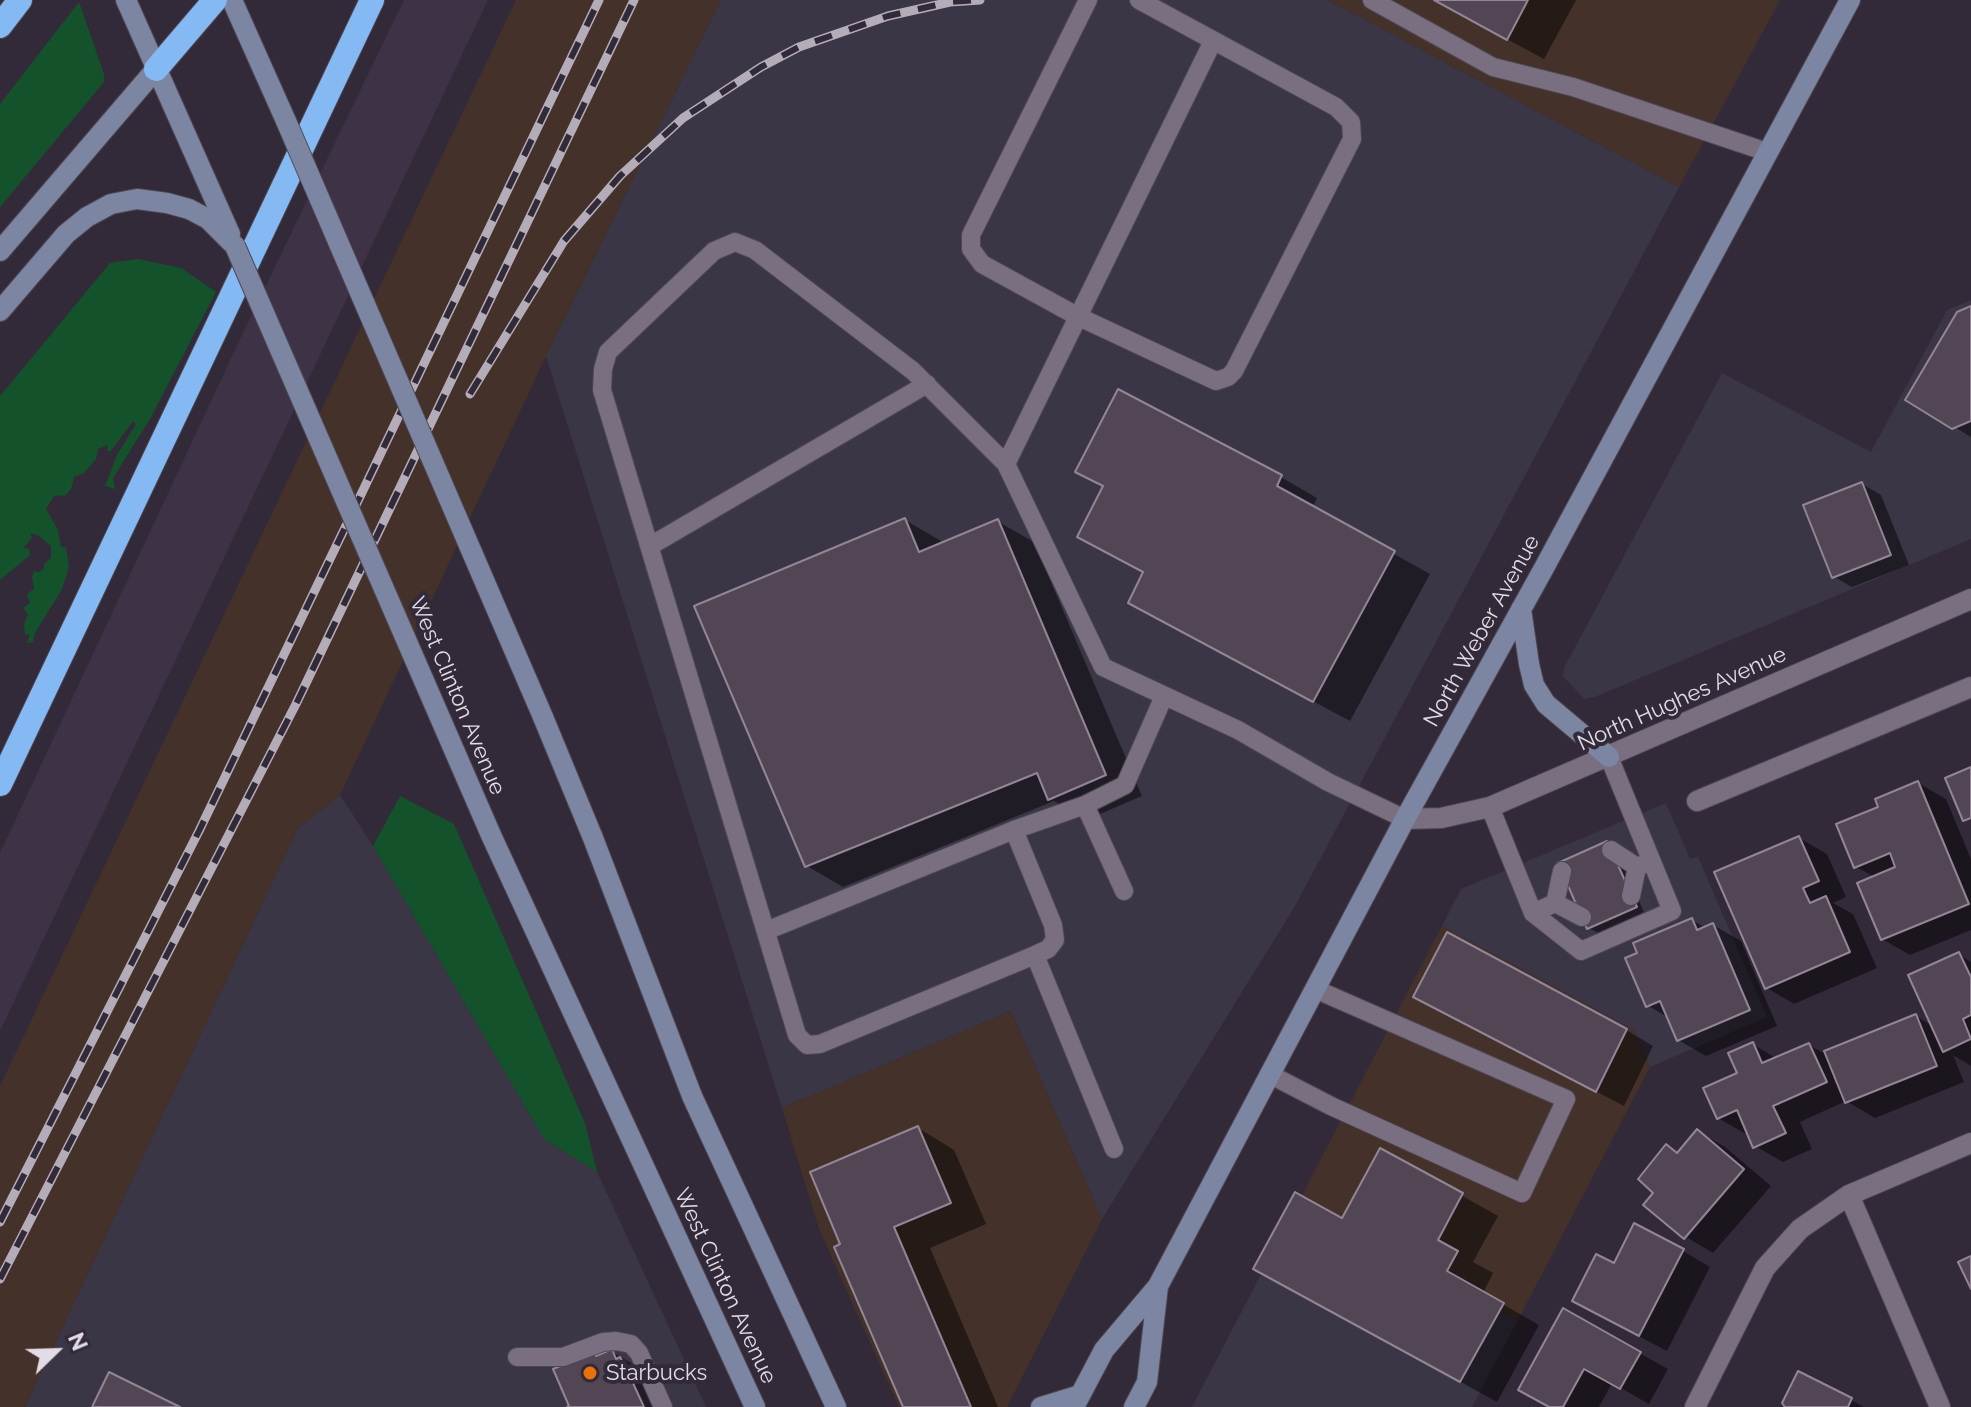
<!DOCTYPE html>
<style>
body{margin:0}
#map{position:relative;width:1971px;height:1407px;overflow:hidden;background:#332a39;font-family:Raleway,sans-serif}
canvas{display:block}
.north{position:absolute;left:16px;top:1311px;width:80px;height:80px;-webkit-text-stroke:6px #332a39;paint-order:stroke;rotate:67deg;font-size:22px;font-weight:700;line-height:32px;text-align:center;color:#e2dce6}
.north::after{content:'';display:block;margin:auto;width:28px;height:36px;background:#e2dce6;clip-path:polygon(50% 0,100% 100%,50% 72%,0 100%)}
</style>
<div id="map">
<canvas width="1971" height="1407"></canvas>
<div class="north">N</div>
</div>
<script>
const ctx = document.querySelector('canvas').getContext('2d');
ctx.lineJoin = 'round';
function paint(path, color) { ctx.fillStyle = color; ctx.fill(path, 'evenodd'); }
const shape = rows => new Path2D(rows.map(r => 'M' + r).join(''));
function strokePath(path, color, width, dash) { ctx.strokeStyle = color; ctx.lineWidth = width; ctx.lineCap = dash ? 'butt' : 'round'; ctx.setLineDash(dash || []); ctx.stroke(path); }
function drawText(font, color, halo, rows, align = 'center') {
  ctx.font = font + ' Raleway,sans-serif'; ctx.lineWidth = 8; ctx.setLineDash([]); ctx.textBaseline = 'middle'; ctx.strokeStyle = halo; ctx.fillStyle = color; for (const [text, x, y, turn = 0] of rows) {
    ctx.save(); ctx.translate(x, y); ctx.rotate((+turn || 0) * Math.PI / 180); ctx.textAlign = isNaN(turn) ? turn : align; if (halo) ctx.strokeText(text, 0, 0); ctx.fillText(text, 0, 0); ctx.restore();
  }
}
paint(shape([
 [721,0,1328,0,1679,187,1295,906,1102,1219,1011,1011,782,1108,546,356],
 [1971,300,1971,539,1595,697,1584,699,1563,676,1564,668,1722,373,1871,452,1947,310],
 [340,795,373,846,544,1139,597,1172,706,1407,25,1407,298,828],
 [1666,803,1690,859,1698,857,1767,1017,1650,1067,1634,1030,1442,926,1461,889],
 [1297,1205,1518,1320,1472,1407,1192,1407]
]), '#3b3646');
paint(shape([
 [516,0,721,0,546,356,340,795,298,828,25,1407,0,1407,0,1086],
 [1328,0,1780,0,1679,187],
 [1442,926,1634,1030,1650,1067,1518,1320,1297,1205],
 [1011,1011,1102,1219,1007,1407,899,1407,819,1229,782,1108]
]), '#44312a');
paint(shape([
 [404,0,488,0,0,1031,0,853,241,337]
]), '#3e3246');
paint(shape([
 [79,2,104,74,104,82,0,207,0,104],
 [138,259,181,268,216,292,150,419,113,478,115,489,105,486,117,455,136,424,133,421,111,451,107,451,108,445,98,449,96,459,84,473,74,477,71,489,66,495,54,496,46,509,58,530,61,547,66,547,69,567,62,589,35,633,33,642,27,643,30,634,25,635,24,624,28,614,23,608,30,603,27,594,34,589,32,577,34,571,38,572,44,569,44,564,51,558,51,546,39,536,30,533,32,538,23,548,29,549,30,555,0,580,0,396,110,263],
 [400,796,454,824,585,1123,597,1172,544,1139,373,846]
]), '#14522c');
paint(shape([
 [1435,0,1576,0,1544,59],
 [1971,308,1971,437,1908,399],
 [1281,477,1317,498,1312,508,1430,574,1350,721,1167,623],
 [1862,484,1881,495,1909,565,1852,587,1833,576],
 [905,520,941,541,943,544,997,521,1034,542,1142,796,1086,820,1054,801,843,887,807,866],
 [1918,783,1946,799,1971,859,1971,930,1910,955,1882,939,1875,877,1856,867,1880,808],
 [1799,838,1827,854,1846,897,1833,903,1853,914,1877,968,1794,1004,1767,988],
 [1616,849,1644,912,1598,933,1589,928],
 [1692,920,1706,928,1713,925,1741,941,1777,1026,1706,1056,1678,1040,1669,1018,1647,1005],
 [1958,954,1971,962,1971,1066,1953,1055,1964,1082,1875,1118,1846,1101,1800,1122,1812,1149,1783,1162,1755,1146,1749,1133,1746,1134,1718,1118,1753,1044,1777,1059,1809,1045,1829,1056,1916,1016,1934,1027],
 [1444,1012,1626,1030,1653,1046,1624,1106],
 [918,1128,954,1150,986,1224,930,1248,998,1407,906,1407,843,1246],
 [1697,1131,1725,1147,1771,1186,1713,1253,1686,1237,1667,1147,1679,1154],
 [1380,1150,1498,1216,1473,1262,1493,1273,1483,1293,1539,1325,1497,1402,1292,1289,1343,1220],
 [1683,1251,1710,1267,1667,1351,1602,1317,1614,1266],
 [1564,1311,1668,1369,1649,1404,1612,1383,1599,1407,1552,1407],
 [612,1352,640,1368,663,1407,572,1407,594,1354,599,1357],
 [1799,1374,1851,1400,1864,1407,1787,1407]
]), '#0007');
const building = shape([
 [1434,0,1528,0,1507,40,1434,0],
 [1971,306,1971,421,1952,429,1905,400,1957,312,1971,306],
 [1118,389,1282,475,1277,486,1395,551,1313,702,1128,603,1143,572,1077,537,1103,486,1075,472,1118,389],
 [1862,482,1891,555,1832,578,1803,505,1862,482],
 [905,518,919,552,998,519,1106,775,1048,800,1037,773,805,867,694,606,905,518],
 [1971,767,1971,818,1963,821,1945,778,1971,767],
 [1918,781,1969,904,1881,940,1857,883,1895,867,1890,853,1854,868,1836,824,1878,807,1875,799,1918,781],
 [1799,836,1819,881,1803,888,1810,903,1826,896,1850,952,1765,989,1714,872,1799,836],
 [1607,841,1637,907,1587,929,1558,863,1607,841],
 [1692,918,1697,930,1713,923,1750,1010,1677,1041,1660,1001,1646,1007,1625,958,1637,953,1633,943,1692,918],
 [1447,932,1627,1029,1596,1092,1413,997,1447,932],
 [1959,952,1971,977,1971,1015,1963,1019,1971,1039,1943,1052,1908,975,1959,952],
 [1916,1014,1937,1066,1845,1103,1824,1051,1916,1014],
 [1753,1042,1762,1063,1809,1043,1827,1082,1773,1106,1786,1133,1753,1148,1737,1110,1717,1119,1703,1088,1737,1073,1728,1053,1753,1042],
 [918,1126,951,1203,894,1227,971,1407,903,1407,834,1247,840,1244,810,1172,918,1126],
 [1697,1129,1744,1169,1684,1239,1643,1205,1653,1193,1638,1179,1666,1144,1677,1153,1697,1129],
 [1380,1148,1463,1193,1438,1240,1458,1251,1447,1271,1504,1303,1460,1382,1253,1269,1295,1192,1342,1218,1380,1148],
 [1634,1223,1684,1249,1639,1336,1572,1301,1596,1254,1614,1263,1634,1223],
 [1971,1256,1971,1289,1958,1262,1971,1256],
 [1563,1308,1641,1352,1620,1389,1584,1369,1563,1407,1549,1407,1518,1390,1563,1308],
 [612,1349,616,1359,620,1357,627,1370,644,1407,567,1407,569,1406,553,1369,594,1352,596,1356,612,1349],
 [1798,1371,1852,1398,1848,1407,1785,1407,1782,1403,1798,1371],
 [109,1372,180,1407,92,1407,109,1372]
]);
paint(building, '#524655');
strokePath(building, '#938596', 2);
const service = shape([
 [1088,0,971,235,971,249,982,264,1077,316,1216,381,1228,377,1234,371,1352,139,1351,122,1336,107,1139,0],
 [1372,0,1493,67,1573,87,1767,152],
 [1006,464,1213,41],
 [650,546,927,384],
 [1490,807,1533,913,1581,951,1672,911,1609,757],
 [1014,830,1085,805],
 [1611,850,1637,867],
 [1124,891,1085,805,1125,785,1164,696],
 [1631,896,1637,867,1651,861],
 [1555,903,1562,871],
 [1533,913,1555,903,1582,917],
 [766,931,1014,830,1053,925,1055,940,1048,949,1035,955],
 [1271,1075,1331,1106,1522,1193,1566,1099,1315,989],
 [1114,1149,1035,955,820,1044,807,1045,797,1035,602,390,603,369,608,352,714,251,735,242,755,250,913,371,1006,464,1103,667,1238,730,1328,782,1405,819],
 [517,1357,563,1357,603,1342,616,1341,631,1344,639,1353,663,1407]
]);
const minor = shape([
 [1697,801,1971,687],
 [1849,1195,1940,1407],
 [1695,1407,1765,1268,1800,1229,1849,1195,1971,1143]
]);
const tertiary = shape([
 [1405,819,1441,818,1490,807,1971,599]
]);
const secondary = shape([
 [126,0,230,234],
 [232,0,286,121],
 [0,251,156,69],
 [0,311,66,234,87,217,111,204,137,199,167,203,189,209,208,219,235,246],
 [1521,609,1529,664,1534,685,1546,704,1609,757],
 [543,717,593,838,692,1096,836,1407],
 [491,835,755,1407],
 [1041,1407,1080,1395],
 [1074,1407,1104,1350,1158,1286,1405,819,1544,568,1850,0],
 [1134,1407,1147,1382,1158,1286]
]);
const motorway = shape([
 [0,26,20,0],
 [156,69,215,0],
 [0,784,372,0]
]);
strokePath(service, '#4f4753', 20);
strokePath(minor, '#4f4753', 22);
strokePath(tertiary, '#4f4753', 22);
strokePath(secondary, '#4f4753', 22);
strokePath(motorway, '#4f4753', 26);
strokePath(service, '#796f80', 18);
strokePath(minor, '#796f80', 20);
strokePath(tertiary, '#796f80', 20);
strokePath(secondary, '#7c85a2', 20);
strokePath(motorway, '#84b9f3', 24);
const rail = shape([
 [470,394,564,241,620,176,683,118,761,67,799,47,888,16,950,2,980,0],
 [0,1222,199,831,599,0],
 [0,1279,296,704,634,0]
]);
strokePath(rail, '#b4adb9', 9);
strokePath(rail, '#332a39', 6, [18]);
const secondaryBridge = shape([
 [286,121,543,717],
 [235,246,491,835]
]);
strokePath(secondaryBridge, '#4f4753', 22, []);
strokePath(secondaryBridge, '#7c85a2', 20);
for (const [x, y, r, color] of [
 [590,1373,8,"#e8710a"]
]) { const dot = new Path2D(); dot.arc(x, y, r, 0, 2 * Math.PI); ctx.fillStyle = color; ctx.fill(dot); strokePath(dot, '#332a39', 3); }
drawText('22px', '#e2dce6', '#332a39', [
 ["North Weber Avenue",1482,631,-61],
 ["West Clinton Avenue",457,696,67],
 ["North Hughes Avenue",1682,699,-24],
 ["West Clinton Avenue",725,1286,65]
]);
drawText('22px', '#e2dce6', '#332a39', [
 ["Starbucks",606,1373]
], 'left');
</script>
